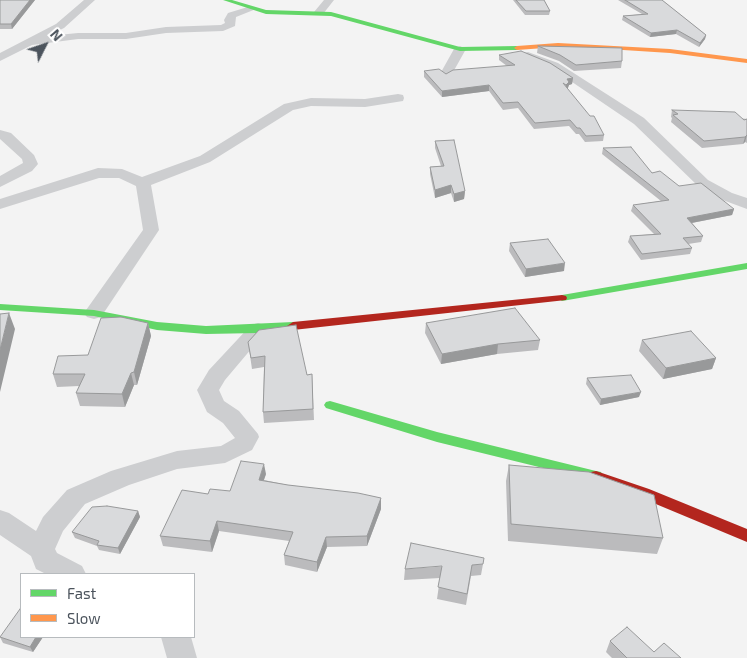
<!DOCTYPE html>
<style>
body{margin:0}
#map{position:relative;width:747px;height:658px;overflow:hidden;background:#f3f3f3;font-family:"Exo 2",sans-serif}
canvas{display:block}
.legend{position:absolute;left:20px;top:573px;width:175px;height:65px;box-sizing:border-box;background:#fff;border:1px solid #b7bbbe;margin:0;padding:6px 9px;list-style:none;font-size:15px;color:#4c545d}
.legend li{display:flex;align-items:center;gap:10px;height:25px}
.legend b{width:25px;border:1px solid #b7bbbe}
.north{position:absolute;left:20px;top:20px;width:50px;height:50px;-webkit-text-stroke:4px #fff;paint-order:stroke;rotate:49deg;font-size:14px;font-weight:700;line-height:20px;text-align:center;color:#4c545d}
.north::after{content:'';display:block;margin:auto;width:18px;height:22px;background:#4c545d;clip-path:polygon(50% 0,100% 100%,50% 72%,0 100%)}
</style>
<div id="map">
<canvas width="747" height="658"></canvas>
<ul class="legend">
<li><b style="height:6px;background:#63d668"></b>Fast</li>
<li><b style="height:6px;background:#ff974d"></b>Slow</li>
</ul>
<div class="north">N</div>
</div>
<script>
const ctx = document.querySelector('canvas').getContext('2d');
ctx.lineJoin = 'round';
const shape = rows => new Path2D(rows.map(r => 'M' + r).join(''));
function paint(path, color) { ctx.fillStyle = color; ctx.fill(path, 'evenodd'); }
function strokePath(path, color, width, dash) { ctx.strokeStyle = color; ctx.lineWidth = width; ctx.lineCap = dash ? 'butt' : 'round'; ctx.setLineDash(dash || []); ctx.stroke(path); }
paint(shape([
 [84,0,95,0,64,28,48,36,78,33,126,33,166,27,221,25,225,23,224,20,228,13,251,6,256,9,236,17,235,26,223,31,166,33,126,39,78,39,32,45,0,61,0,53,56,24,84,0],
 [324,0,334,0,323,14,315,14,314,12,324,0],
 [460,46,466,49,452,74,446,78,442,77,440,74,454,49,460,46],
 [528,52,558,63,644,118,708,180,732,193,747,198,747,209,720,199,698,186,634,124,550,67,524,57,522,55,524,53,528,52],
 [398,94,403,95,404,98,403,101,365,107,311,106,293,110,210,162,151,185,159,230,101,317,94,319,87,317,84,313,143,230,136,186,119,178,99,178,0,209,0,199,98,168,122,169,142,177,200,156,284,104,311,98,365,99,398,94],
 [0,130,11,133,34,155,38,164,32,171,0,187,0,176,23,163,22,159,0,139,0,130],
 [258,323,265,325,268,329,225,380,219,390,224,401,239,411,258,434,259,437,252,450,225,463,177,469,129,485,85,504,63,531,55,549,57,553,82,566,86,574,46,574,36,569,31,556,0,535,0,510,9,513,36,531,43,517,67,490,111,471,177,451,221,446,235,438,223,423,207,412,197,390,209,370,251,325,258,323],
 [161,637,191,637,197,658,167,658,161,637]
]), '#cdced0');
paint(shape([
 [223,0,232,0,266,10,331,12,460,47,517,46,520,48,517,50,460,51,331,16,266,14,223,0],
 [747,263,747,269,562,301,557,298,562,295,747,263],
 [0,304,94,310,157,322,206,326,293,322,299,326,293,330,258,333,206,334,157,330,94,316,0,310,0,304],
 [330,401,437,432,596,471,601,472,603,476,601,480,596,481,437,442,326,408,324,405,326,402,330,401]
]), '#63d668');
paint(shape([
 [558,43,670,49,747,59,747,63,670,53,592,48,558,47,517,50,514,48,517,46,558,43]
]), '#ff974d');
paint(shape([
 [562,295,566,296,567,298,566,300,293,330,287,326,293,322,562,295],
 [596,471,649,489,747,529,747,542,639,497,591,480,589,476,591,472,596,471]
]), '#b3261e');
paint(shape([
 [0,0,35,0,12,29,0,29],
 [513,0,544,0,550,11,549,15,525,15],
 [618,0,662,0,706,35,705,39,699,47,676,34,650,37,622,20,623,16,642,14],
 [538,46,622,61,621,68,574,71,559,61,537,53],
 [499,55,573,78,572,84,569,85,567,89,604,135,603,141,585,142,579,134,576,134,569,126,534,129,518,108,503,110,489,91,442,97,424,77,424,71,446,74,507,66,499,60],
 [672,110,747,119,747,143,745,142,743,144,702,148,671,122,672,118,671,117],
 [435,141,465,191,464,199,454,202,451,193,435,198,430,174,430,167,441,166,435,148],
 [603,148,679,186,734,209,732,215,692,223,703,236,701,242,688,244,692,248,690,254,641,260,628,242,630,236,654,234,631,211,633,205,661,201,602,154],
 [510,243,564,271,525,277,509,251],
 [148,323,151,336,137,385,134,385,125,407,80,406,76,393,79,386,57,387,53,374],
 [426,323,540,340,538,350,497,354,441,364,425,333],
 [642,340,716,358,712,369,663,379,639,351],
 [248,342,307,375,312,374,314,420,264,423,263,412,264,367,252,369],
 [587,378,639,397,600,405,586,384],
 [509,465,663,538,657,554,508,541,506,481],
 [266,474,264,480,288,485,381,498,381,509,367,546,327,547,317,572,285,565,284,555,289,541,219,531,212,552,163,546,160,536,208,494,230,491],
 [138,511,140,517,120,554,99,550,97,546,75,538,72,532],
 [483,564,481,575,471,576,466,605,437,599,440,578,404,580,405,569],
 [0,637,43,637,33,652,3,643],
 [610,641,654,652,681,658,612,658,606,652]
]), '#bbbbbd');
paint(shape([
 [30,0,35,0,12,29,11,24],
 [677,30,676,34,650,37,651,33],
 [706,35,705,39,699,47,700,43],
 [573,78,572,84,569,85,568,88,565,91,567,79],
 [489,85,489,91,442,97,442,91],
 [747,135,745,142,743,144,745,137],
 [451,185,451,193,435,198,435,190],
 [465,191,464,199,454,202,454,194],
 [734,209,732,215,686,224,687,218],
 [565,263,564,271,525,277,526,269],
 [9,313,15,329,0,392,0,350],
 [148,323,151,336,137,385,134,372],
 [498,344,497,354,441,364,442,354],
 [716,358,712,369,663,379,666,368],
 [131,373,134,385,125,407,122,394],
 [641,392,639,397,600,405,601,399],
 [264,464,266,474,260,490,259,480],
 [381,498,381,509,367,546,367,536],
 [138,511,140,517,120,554,118,548],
 [217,521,219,531,212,552,210,541],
 [326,537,327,547,317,572,317,562],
 [36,637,43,637,33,652,30,647]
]), '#98999a');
const building = shape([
 [0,0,30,0,11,24,0,24,0,0],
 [516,0,544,0,550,11,526,11,516,0],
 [625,0,662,0,706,35,700,43,677,30,651,33,623,16,648,14,625,0],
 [538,46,622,48,622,61,576,65,560,55,538,46],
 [521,51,550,63,573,78,567,79,569,82,566,85,563,83,590,116,594,116,604,135,586,136,580,128,577,128,570,120,535,123,518,102,503,103,489,85,442,91,424,71,439,69,446,74,453,70,515,65,499,55,521,51],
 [672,110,735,112,744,120,747,119,747,135,745,137,704,141,673,115,678,114,672,110],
 [454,140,465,191,454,194,451,185,435,190,430,167,444,166,435,141,454,140],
 [631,147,652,173,660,171,679,186,701,183,734,209,687,218,703,236,683,238,692,248,642,254,630,236,661,234,633,205,669,200,603,148,631,147],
 [548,239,565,263,526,269,510,243,548,239],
 [515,308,540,340,498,344,442,354,426,323,515,308],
 [9,313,0,350,0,314,9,313],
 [121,317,148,323,134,372,131,373,122,394,76,393,85,374,53,374,58,356,88,355,101,318,121,317],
 [296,325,307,375,312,374,313,409,263,412,265,356,251,358,248,342,259,330,296,325],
 [691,331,716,358,666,368,642,340,691,331],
 [631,375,641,392,601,399,587,378,631,375],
 [241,461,264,464,259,480,288,485,358,493,381,498,367,536,326,537,317,562,284,555,293,532,217,521,210,541,160,536,182,490,208,494,210,489,230,491,241,461],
 [509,465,589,472,654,495,663,538,511,524,509,465],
 [107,506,138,511,118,548,97,545,99,541,72,532,92,507,107,506],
 [411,543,484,558,483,564,472,565,467,594,438,587,442,566,405,569,411,543],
 [20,609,21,609,21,637,36,637,30,647,0,637,20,609],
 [627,627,654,652,664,643,681,658,627,658,610,641,627,627]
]);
paint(building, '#d9dadc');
strokePath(building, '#98999a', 1);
</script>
